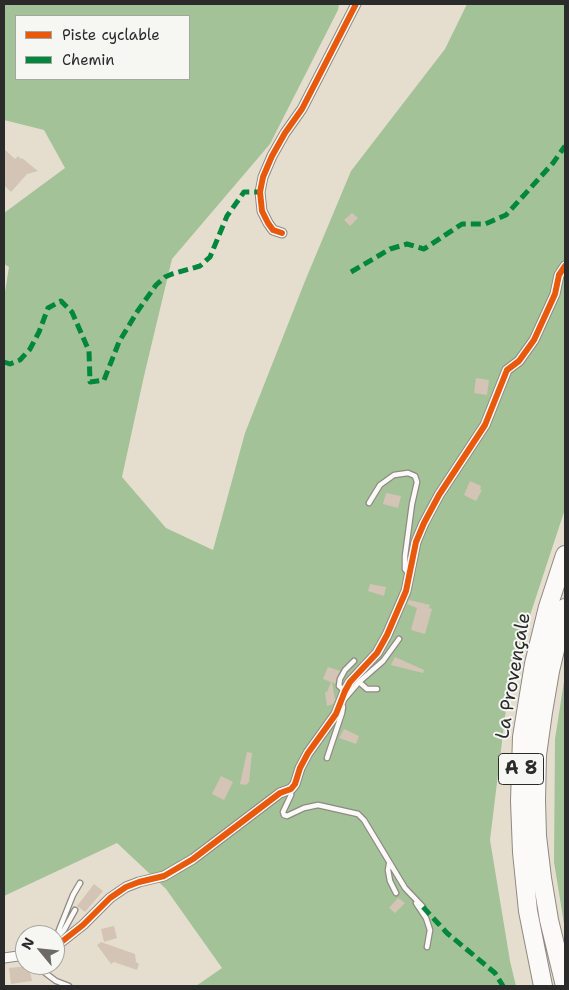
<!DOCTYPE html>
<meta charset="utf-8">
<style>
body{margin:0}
#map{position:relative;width:569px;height:990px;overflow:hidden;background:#e5decf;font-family:"Shantell Sans",sans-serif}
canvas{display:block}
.frame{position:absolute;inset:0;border:5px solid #2b2b2b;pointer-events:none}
.legend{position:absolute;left:15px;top:15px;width:175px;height:65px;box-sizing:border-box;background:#f6f6f2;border:1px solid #a5a5a2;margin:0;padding:6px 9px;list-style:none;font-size:15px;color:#2b2b2b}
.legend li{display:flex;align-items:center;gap:10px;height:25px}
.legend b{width:25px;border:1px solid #a5a5a2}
.north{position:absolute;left:15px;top:925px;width:50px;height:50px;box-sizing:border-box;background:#f6f6f2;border:1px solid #a5a5a2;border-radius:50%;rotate:298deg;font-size:14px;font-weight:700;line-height:20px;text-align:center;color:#2b2b2b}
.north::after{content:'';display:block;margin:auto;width:18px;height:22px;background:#6c6a64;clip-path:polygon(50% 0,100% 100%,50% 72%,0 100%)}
</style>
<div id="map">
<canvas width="569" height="990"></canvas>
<div class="frame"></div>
<ul class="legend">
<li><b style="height:6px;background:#e8590c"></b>Piste cyclable</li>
<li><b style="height:6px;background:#00873e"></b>Chemin</li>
</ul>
<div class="north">N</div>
</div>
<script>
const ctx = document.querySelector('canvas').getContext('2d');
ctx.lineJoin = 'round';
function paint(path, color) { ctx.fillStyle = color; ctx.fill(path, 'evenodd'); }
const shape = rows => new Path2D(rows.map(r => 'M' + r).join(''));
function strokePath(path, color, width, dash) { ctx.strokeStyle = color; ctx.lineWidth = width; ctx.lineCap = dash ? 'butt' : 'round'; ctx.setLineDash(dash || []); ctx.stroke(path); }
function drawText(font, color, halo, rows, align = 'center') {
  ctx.font = font + ' "Shantell Sans",sans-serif'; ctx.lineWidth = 4; ctx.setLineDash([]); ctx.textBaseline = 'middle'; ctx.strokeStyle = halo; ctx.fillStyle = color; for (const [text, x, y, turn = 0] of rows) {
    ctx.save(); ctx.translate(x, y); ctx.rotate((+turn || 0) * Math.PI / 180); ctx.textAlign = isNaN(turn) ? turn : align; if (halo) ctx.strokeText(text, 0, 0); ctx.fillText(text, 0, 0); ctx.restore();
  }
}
paint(shape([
 [4,4,339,4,338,10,270,144,172,259,144,376,122,477,166,528,213,550,245,433,305,281,351,171,445,49,467,4,565,4,565,509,510,676,490,840,510,961,516,986,196,986,222,968,166,889,117,843,4,896,4,298,9,267,4,264,4,213,65,168,44,130,4,120],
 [16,16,189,16,189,79,16,79],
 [565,675,565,930,554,862,555,739]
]), '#a4c298');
paint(shape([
 [4,149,15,159,18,156,21,159,22,158,38,171,27,174,11,192,4,185],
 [352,213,358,218,350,226,344,220],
 [476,378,489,380,487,395,474,393],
 [470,481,481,486,480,489,482,490,476,501,464,495],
 [386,493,401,496,398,508,383,504],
 [370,584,386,587,384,596,368,591],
 [409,600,430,605,429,608,432,609,425,634,411,630,417,608,407,604],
 [395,657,424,670,423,673,391,665],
 [328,667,340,671,335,684,332,682,335,700,333,704,327,706,325,692,327,692,331,682,323,679],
 [344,729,359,736,356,744,339,738],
 [247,752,252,753,249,782,246,785,240,784],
 [221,776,233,782,224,800,212,794],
 [94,884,103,891,85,912,77,906],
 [398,898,405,903,395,913,389,908],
 [114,926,117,938,104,942,101,929],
 [101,942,135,954,136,962,139,964,137,970,114,962,111,964,97,945],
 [29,966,32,981,11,984,9,968]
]), '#d4c4b5');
const lane = shape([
 [369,503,380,485,394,475,408,473,415,476,417,482,412,504,405,556,405,569,409,574],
 [359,682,367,689,377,689],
 [345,691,339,686,340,679,345,670,354,661],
 [327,758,342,713,343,707,341,703,359,682,383,661,399,639],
 [291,789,291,795,283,812,284,815,287,816,304,808,318,805,358,814,364,820,405,888,423,907],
 [389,864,388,870,390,881,396,893],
 [416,903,426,918,430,930,427,947],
 [57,937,64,930,75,910],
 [55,940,73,895,80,883],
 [41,965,44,972,56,981,69,986]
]);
const street = shape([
 [282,233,273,230,268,223,262,211,260,192,263,177,272,156,285,133,302,109,356,4],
 [55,947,83,925,110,898,126,887,139,882,164,876,193,859,280,793,291,789,295,784,300,768,308,753,336,714,345,691,350,682,377,653,387,635,406,591,416,542,424,523,439,495,485,425,507,370,519,361,534,340,555,294,559,275,565,266],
 [4,958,25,955]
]);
const highway = shape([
 [543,986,528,911,522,852,520,801,522,737,534,664,548,607,565,555],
 [565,986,549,920,542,878,537,836,536,800,537,755,543,712,550,671,565,608]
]);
strokePath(lane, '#8e8a83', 7);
strokePath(street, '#8e8a83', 11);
strokePath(highway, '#8e8a83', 20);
strokePath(lane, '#fbfaf8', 4.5);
strokePath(street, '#fbfaf8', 9);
strokePath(highway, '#fbfaf8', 18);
strokePath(shape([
 [351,272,390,249,407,244,424,249,462,224,485,224,506,215,553,163,565,146],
 [4,362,10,364,20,360,30,349,39,332,48,308,61,301,72,312,89,351,90,382,104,380,119,342,137,312,156,285,165,277,172,274,200,266,210,257,227,216,244,192,260,192],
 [423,907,447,933,495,973,503,986]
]), '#00873e', 5, [10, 5]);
strokePath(shape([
 [282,233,273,230,268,223,262,211,260,192,263,177,272,156,285,133,302,109,356,4],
 [55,947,83,925,110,898,126,887,139,882,164,876,193,859,280,793,291,789,295,784,300,768,308,753,336,714,345,691,350,682,377,653,387,635,406,591,416,542,424,523,439,495,485,425,507,370,519,361,534,340,555,294,559,275,565,266]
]), '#e8590c', 6);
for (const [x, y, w] of [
 [521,769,45]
]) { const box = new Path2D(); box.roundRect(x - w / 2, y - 15.5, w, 31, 4); ctx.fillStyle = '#f6f6f2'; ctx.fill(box); strokePath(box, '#2b2b2b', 1); }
drawText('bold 18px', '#2b2b2b', null, [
 ["A 8",521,769]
]);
drawText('19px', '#2b2b2b', '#f6f6f2', [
 ["La Provençale",514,676,-80]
]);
</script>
